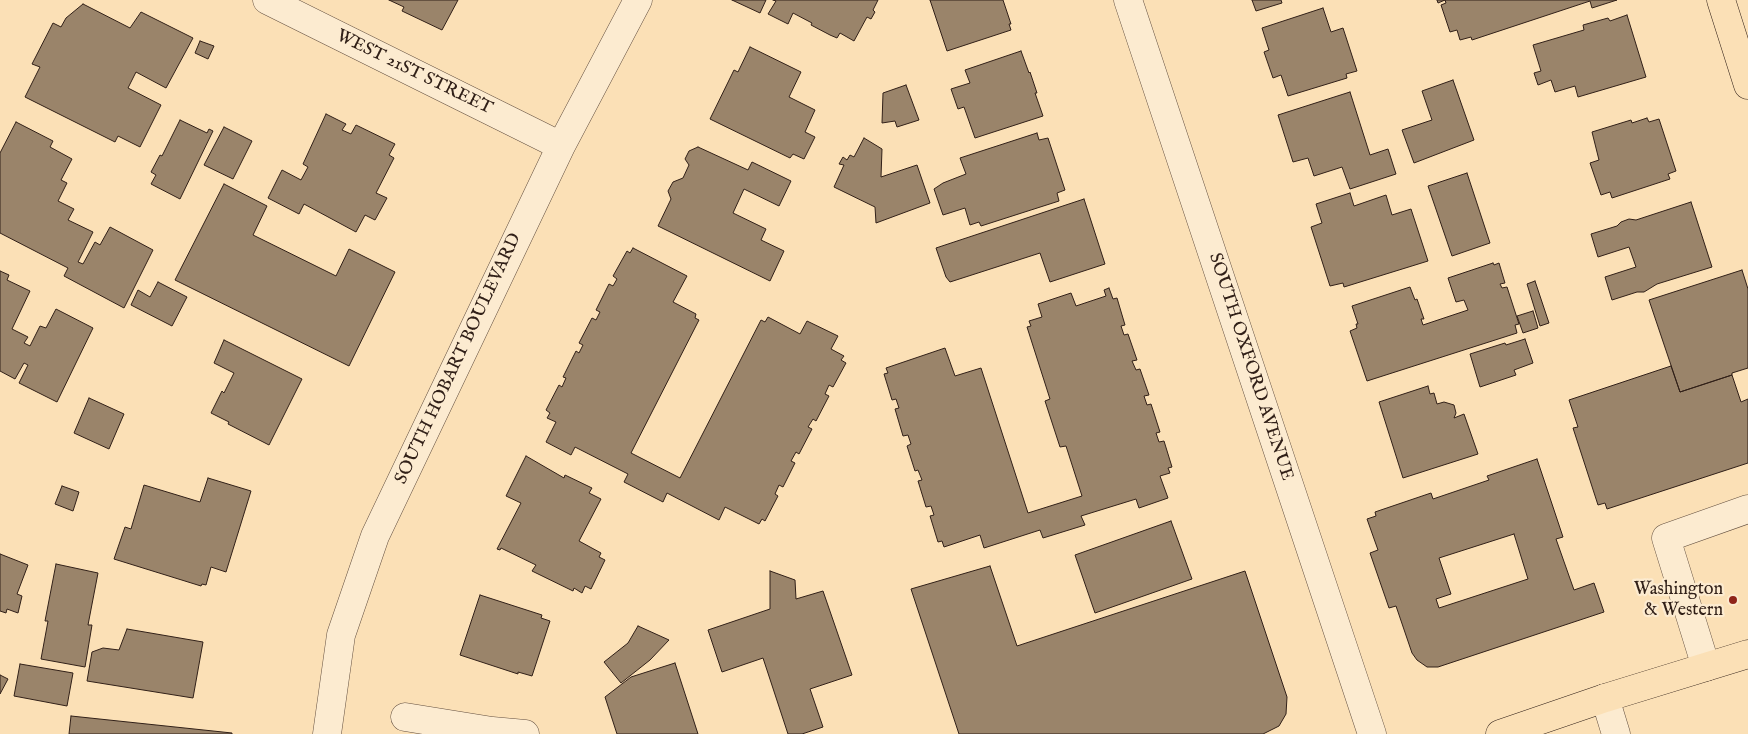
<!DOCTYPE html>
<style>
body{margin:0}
canvas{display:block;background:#fbe0b6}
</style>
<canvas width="1748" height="734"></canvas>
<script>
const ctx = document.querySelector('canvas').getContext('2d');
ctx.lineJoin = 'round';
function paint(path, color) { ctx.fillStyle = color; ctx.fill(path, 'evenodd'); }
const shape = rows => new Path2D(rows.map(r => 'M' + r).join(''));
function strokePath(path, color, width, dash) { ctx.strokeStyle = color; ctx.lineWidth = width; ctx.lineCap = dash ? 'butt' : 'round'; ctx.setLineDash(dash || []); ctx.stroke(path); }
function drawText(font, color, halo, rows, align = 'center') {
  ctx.font = font + ' "IM FELL English",serif'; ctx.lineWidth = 4.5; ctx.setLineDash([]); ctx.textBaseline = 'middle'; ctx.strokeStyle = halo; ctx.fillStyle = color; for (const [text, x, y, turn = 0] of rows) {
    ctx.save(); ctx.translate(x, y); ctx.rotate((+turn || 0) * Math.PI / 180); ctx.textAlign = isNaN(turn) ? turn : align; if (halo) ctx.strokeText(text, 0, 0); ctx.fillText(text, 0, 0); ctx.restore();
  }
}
const building = shape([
 [389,0,458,0,442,30,402,11,404,7,389,0],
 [732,0,766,0,760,13,732,0],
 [773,0,878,0,873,10,875,12,871,19,867,17,854,41,840,33,837,38,830,35,811,25,812,23,793,13,788,24,768,14,776,1,773,0],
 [930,0,1003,0,1011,24,1009,24,1011,30,947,51,930,0],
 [1252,0,1281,0,1282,3,1256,11,1252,0],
 [1437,0,1617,0,1592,8,1590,1,1472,40,1471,37,1460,40,1457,30,1450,32,1441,5,1446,3,1445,0,1438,3,1437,0],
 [83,4,130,28,141,12,193,38,166,88,136,72,128,88,161,105,140,147,118,136,115,142,25,97,40,67,32,64,53,23,61,27,66,18,83,4],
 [1323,8,1331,32,1343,28,1357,71,1346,74,1347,78,1288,96,1281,75,1273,78,1264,52,1269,50,1262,28,1323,8],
 [1627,15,1646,77,1578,97,1575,86,1555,92,1551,80,1538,85,1534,73,1541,71,1533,45,1584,30,1583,25,1608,18,1610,21,1627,15],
 [200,41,214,46,208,59,195,53,200,41],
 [750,47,801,72,789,97,815,110,805,132,815,137,804,159,793,154,790,158,710,119,734,70,738,72,750,47],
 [1021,51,1029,73,1030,72,1037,93,1035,93,1043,116,975,138,964,107,958,109,951,89,970,83,965,70,1021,51],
 [1453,80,1474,140,1414,163,1402,130,1432,120,1422,91,1453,80],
 [906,85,919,120,897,127,895,121,882,123,883,93,906,85],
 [1350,92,1370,155,1388,149,1396,174,1350,189,1342,167,1314,176,1308,158,1293,162,1278,115,1350,92],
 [326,114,346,124,342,130,351,134,356,125,395,144,389,155,394,158,376,193,387,198,375,220,365,215,356,232,304,204,299,214,268,198,282,170,301,180,308,167,303,164,326,114],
 [1647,118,1649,122,1659,119,1676,171,1668,174,1670,179,1612,198,1610,192,1601,195,1590,163,1599,160,1592,132,1631,120,1632,123,1647,118],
 [180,120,207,133,209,129,213,131,180,199,151,184,156,175,151,172,160,155,162,156,180,120],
 [16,122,53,141,50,147,72,159,61,180,67,183,58,201,74,209,68,220,93,232,78,262,83,264,95,242,100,245,110,227,153,250,124,308,64,276,68,268,0,233,0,153,16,122],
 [224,127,252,141,233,179,204,165,224,127],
 [1037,133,1039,140,1048,138,1065,190,1057,193,1059,201,981,226,979,222,970,225,965,208,943,215,934,189,943,183,966,174,960,158,1037,133],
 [864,138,882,149,881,177,917,165,930,203,876,223,875,207,834,187,844,165,839,164,843,157,847,160,850,155,854,157,864,138],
 [698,147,748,170,752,162,791,181,779,206,744,189,733,213,766,229,761,240,784,251,770,281,658,226,671,199,668,191,673,182,683,178,689,165,685,159,689,151,698,147],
 [1467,173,1490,243,1452,256,1428,186,1467,173],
 [224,184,267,206,253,235,336,276,349,249,395,272,349,366,175,280,224,184],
 [1350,193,1354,206,1386,195,1392,215,1411,209,1428,261,1344,287,1343,283,1330,286,1311,227,1322,223,1316,204,1350,193],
 [1084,199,1105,264,1050,282,1040,253,950,282,946,277,936,248,1084,199],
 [1691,202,1712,267,1657,284,1644,292,1637,292,1612,300,1605,277,1636,267,1629,247,1598,257,1591,234,1617,226,1621,222,1629,219,1636,220,1691,202],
 [633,248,687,276,673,302,696,314,695,318,699,320,631,453,680,478,761,320,765,322,768,317,800,334,807,321,838,336,831,349,844,356,841,360,846,363,833,387,829,385,825,394,829,396,816,421,813,419,808,427,812,429,799,454,796,452,791,461,795,463,783,487,779,485,775,494,778,496,765,521,762,519,759,524,725,507,719,520,667,493,663,502,624,482,628,474,575,447,571,455,546,442,556,422,547,418,550,413,546,410,559,385,562,387,566,378,563,377,576,351,579,353,583,345,579,343,592,318,596,320,600,312,596,310,609,284,613,286,617,279,613,276,627,251,630,253,633,248],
 [1493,263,1494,265,1499,263,1505,283,1500,284,1502,288,1507,287,1519,324,1515,325,1517,333,1367,381,1350,331,1357,328,1356,324,1358,324,1352,306,1410,287,1415,300,1417,299,1424,319,1421,319,1423,325,1468,310,1464,300,1456,302,1448,278,1493,263],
 [1742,270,1748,289,1748,368,1732,373,1732,375,1680,392,1649,300,1742,270],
 [0,271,9,275,7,280,30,291,12,329,28,337,24,343,30,346,40,326,46,328,56,309,93,328,57,402,19,383,28,365,24,363,15,379,0,371,0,271],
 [1535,281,1549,323,1540,326,1527,284,1535,281],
 [158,282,187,297,172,326,131,305,138,290,150,297,158,282],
 [1109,288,1113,299,1117,298,1125,325,1121,326,1124,335,1128,334,1137,360,1132,361,1136,370,1140,369,1149,395,1144,396,1147,405,1151,404,1160,432,1156,433,1159,442,1164,441,1172,467,1168,468,1170,473,1160,476,1168,498,1139,508,1136,499,1081,516,1085,525,1043,538,1040,530,984,548,980,535,944,547,942,541,938,542,930,516,934,515,931,506,926,507,918,481,922,480,918,470,915,471,907,446,911,444,908,435,903,436,895,409,899,408,896,399,892,400,884,374,888,373,886,368,945,348,955,376,981,368,1028,513,1082,496,1066,446,1060,447,1045,401,1050,399,1027,327,1031,326,1029,321,1042,317,1038,304,1071,293,1076,306,1106,296,1104,290,1109,288],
 [1533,311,1538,328,1523,333,1517,316,1533,311],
 [1525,339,1533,363,1514,370,1516,375,1480,387,1470,354,1505,343,1506,345,1525,339],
 [224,340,302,379,269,445,228,424,229,422,211,413,222,391,224,393,234,373,214,363,224,340],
 [1671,366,1680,392,1732,375,1741,402,1748,399,1748,463,1607,509,1605,503,1598,505,1573,428,1578,427,1569,400,1671,366],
 [1428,386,1430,394,1434,393,1437,404,1444,402,1454,405,1456,413,1454,418,1464,414,1478,454,1403,478,1379,402,1428,386],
 [89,398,124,414,109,449,74,433,89,398],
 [526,456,564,478,565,475,592,488,589,493,601,499,579,541,601,553,599,557,605,560,591,589,585,586,582,593,574,588,573,591,532,571,536,565,501,548,500,550,497,549,521,503,506,496,526,456],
 [1537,459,1563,537,1556,539,1574,590,1594,583,1604,612,1438,667,1427,667,1417,660,1412,653,1396,606,1389,608,1370,553,1378,550,1367,519,1376,516,1375,512,1431,493,1433,499,1489,480,1487,476,1537,459],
 [1514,534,1528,579,1439,608,1436,599,1451,594,1439,558,1514,534],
 [208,478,251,491,226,572,211,567,206,585,202,584,201,586,114,559,125,527,131,529,144,485,200,502,208,478],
 [62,486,79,492,73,511,55,504,62,486],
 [1171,521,1192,579,1095,613,1075,555,1171,521],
 [0,554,28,565,17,594,22,596,18,613,7,609,6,613,0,611,0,554],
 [56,564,98,573,88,625,92,625,85,667,41,659,48,621,45,621,56,564],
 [990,566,1017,646,1245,571,1287,697,1286,714,1279,726,1263,734,959,734,911,589,990,566],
 [770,571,795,580,796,599,823,591,852,675,810,689,823,727,802,734,788,734,763,658,722,672,708,630,770,609,770,571],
 [480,595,542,615,541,618,550,621,532,676,518,672,518,674,460,655,480,595],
 [638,626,669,640,650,660,621,683,604,662,628,643,638,626],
 [127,629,203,642,193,698,87,681,92,652,103,648,119,650,127,629],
 [675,663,698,734,617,734,605,697,631,677,675,663],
 [20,664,73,673,67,706,14,696,20,664],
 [0,675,8,679,0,694,0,675],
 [71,716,232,733,232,734,69,734,71,716]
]);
paint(building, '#9a846a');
strokePath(building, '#312018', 1);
const minor = shape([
 [267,0,561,146],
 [1128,0,1372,734],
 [1706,667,1666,538,1748,509],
 [1605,698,1616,734],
 [405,717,492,731],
 [327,734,341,635,375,536,561,146,638,0],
 [492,734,492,731,525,734]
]);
const major = shape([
 [1721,0,1748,85],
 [1500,734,1605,698,1748,654]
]);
strokePath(minor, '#645040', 29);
strokePath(major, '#312018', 29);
strokePath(minor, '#fcebd0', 28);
strokePath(major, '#fbe0b6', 28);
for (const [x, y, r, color] of [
 [1733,600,5,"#8f2418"]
]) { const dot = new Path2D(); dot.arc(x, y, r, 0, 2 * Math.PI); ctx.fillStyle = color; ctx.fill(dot); strokePath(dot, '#fcebd0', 2); }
drawText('18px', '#312018', '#fcebd0', [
 ["WEST 21ST STREET",414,73,26],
 ["SOUTH HOBART BOULEVARD",459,359,-65],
 ["SOUTH OXFORD AVENUE",1250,367,72]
]);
drawText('18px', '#312018', '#fcebd0', [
 ["Washington",1723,590],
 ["& Western",1723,611]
], 'right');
</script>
